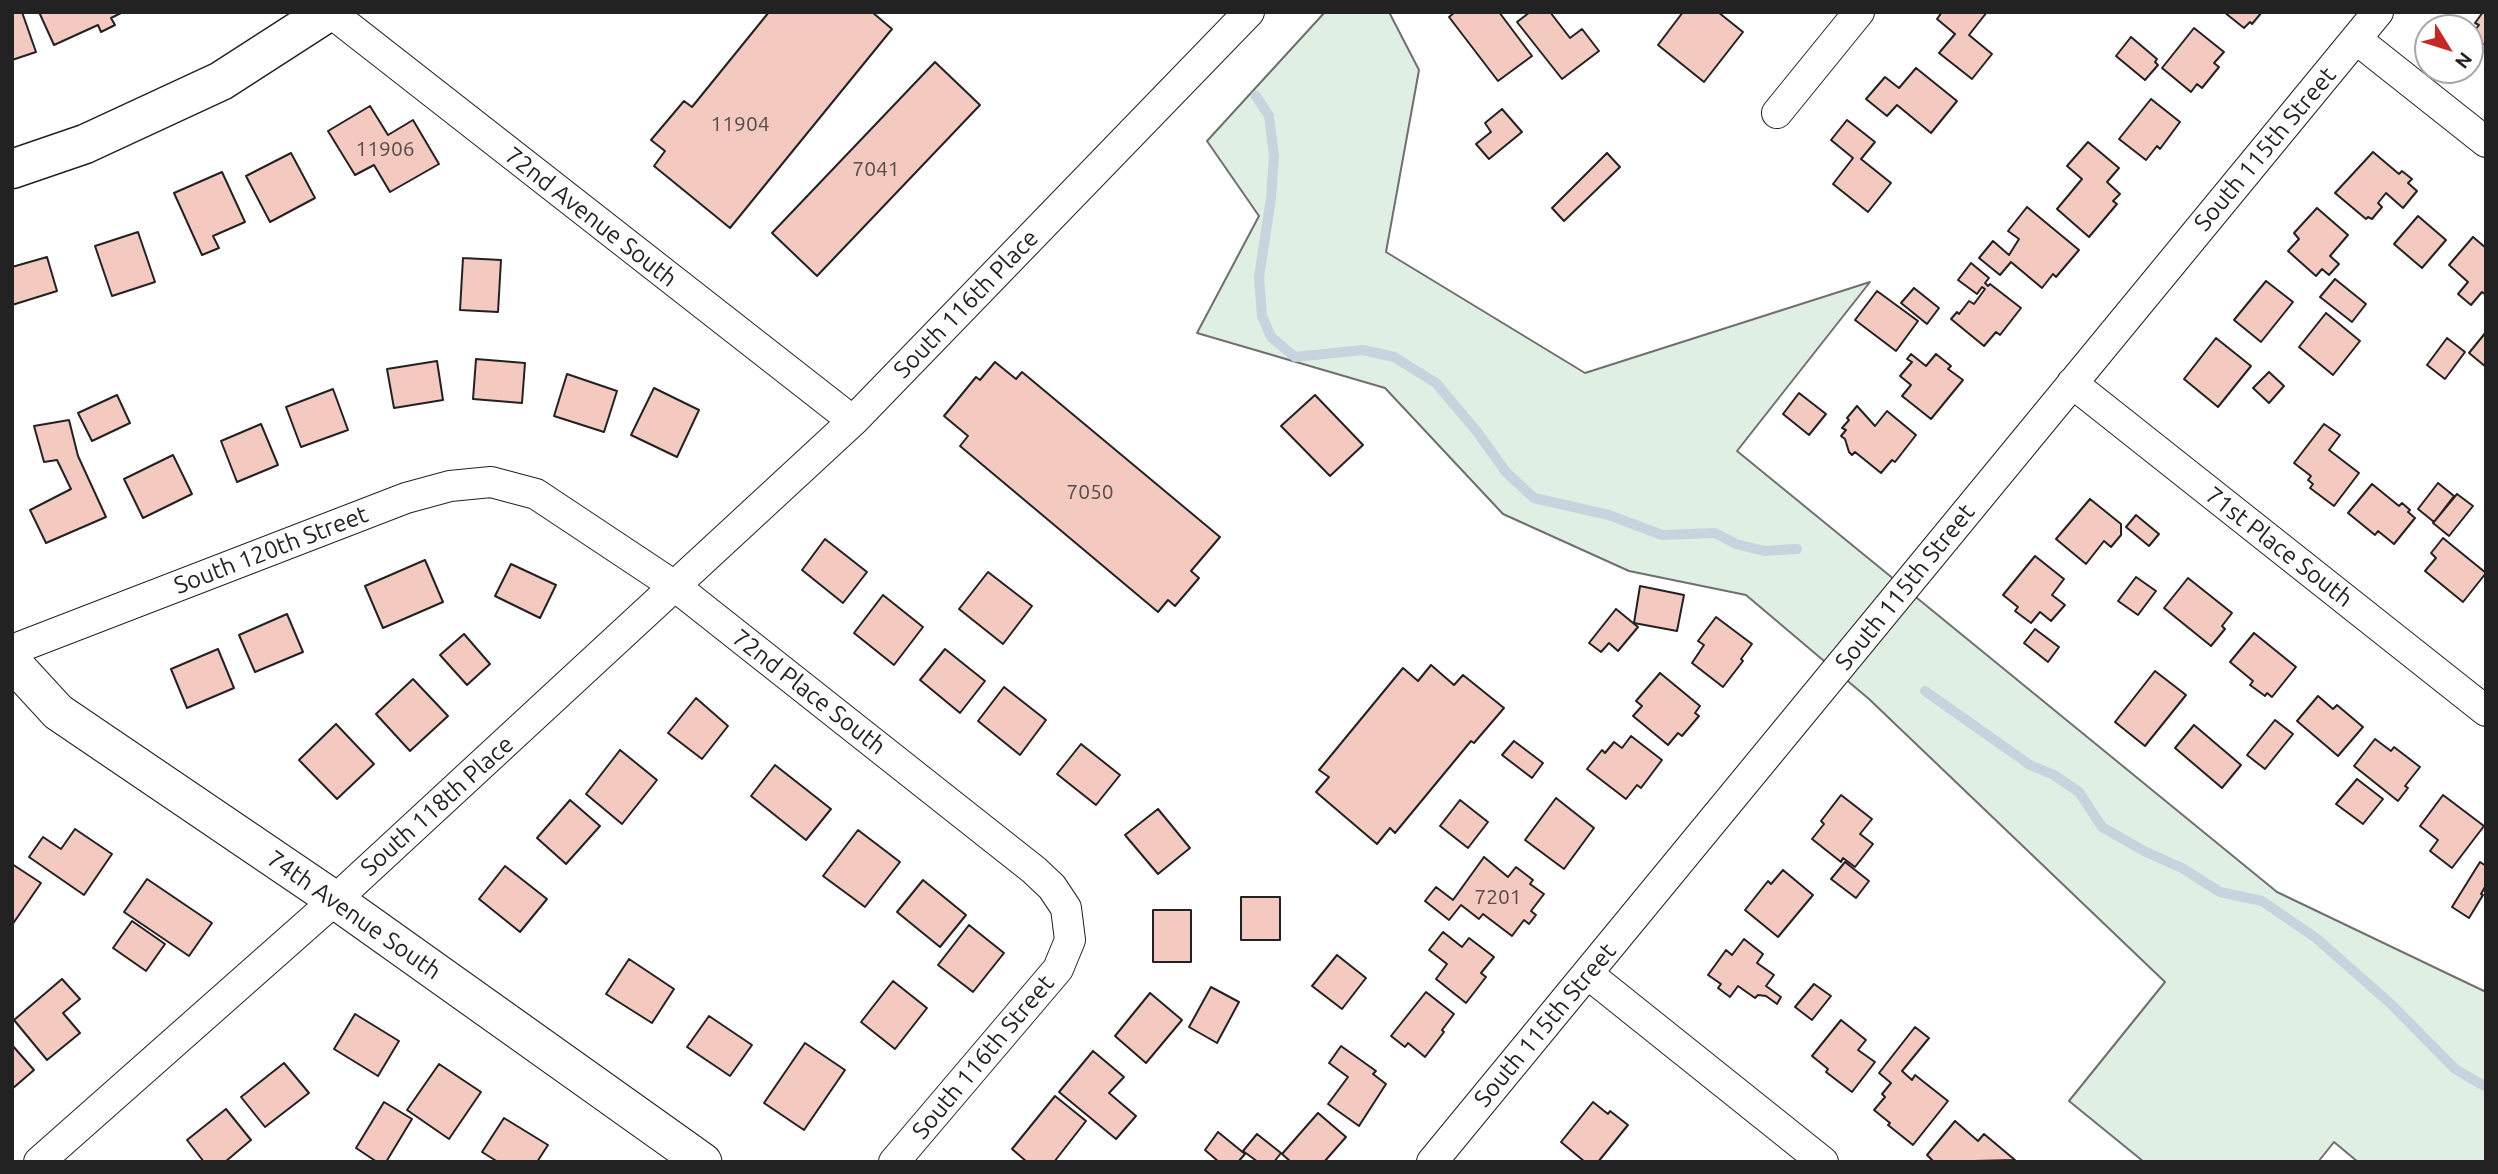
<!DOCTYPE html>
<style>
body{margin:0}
#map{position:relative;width:2498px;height:1174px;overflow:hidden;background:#fff;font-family:Ubuntu,sans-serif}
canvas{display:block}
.frame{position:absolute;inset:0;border:14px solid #222;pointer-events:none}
.north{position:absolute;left:2414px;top:14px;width:70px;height:70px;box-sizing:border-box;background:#fff;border:2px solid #a7a7a7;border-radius:50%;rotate:128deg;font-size:19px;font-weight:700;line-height:28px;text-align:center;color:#222}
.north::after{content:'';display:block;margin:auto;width:24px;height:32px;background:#c62828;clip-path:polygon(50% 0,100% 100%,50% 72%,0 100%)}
</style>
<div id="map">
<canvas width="2498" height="1174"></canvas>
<div class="frame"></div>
<div class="north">N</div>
</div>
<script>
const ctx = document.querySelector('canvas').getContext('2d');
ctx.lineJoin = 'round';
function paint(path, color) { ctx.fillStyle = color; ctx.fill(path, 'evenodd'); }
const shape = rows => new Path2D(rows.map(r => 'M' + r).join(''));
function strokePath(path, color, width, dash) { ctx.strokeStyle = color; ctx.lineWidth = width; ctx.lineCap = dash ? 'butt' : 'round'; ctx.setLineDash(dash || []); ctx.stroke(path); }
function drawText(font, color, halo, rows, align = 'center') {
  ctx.font = font + ' Ubuntu,sans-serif'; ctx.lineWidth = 5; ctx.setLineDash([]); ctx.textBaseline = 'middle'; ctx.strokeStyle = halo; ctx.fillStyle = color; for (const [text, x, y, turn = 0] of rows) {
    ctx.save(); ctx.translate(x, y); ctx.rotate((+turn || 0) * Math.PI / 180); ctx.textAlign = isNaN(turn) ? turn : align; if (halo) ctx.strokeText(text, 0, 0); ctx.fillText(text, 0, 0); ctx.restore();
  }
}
const green = shape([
 [1325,12,1389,12,1419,70,1386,252,1585,373,1870,282,1737,451,2277,892,2486,992,2486,1162,2358,1162,2334,1142,2318,1162,2144,1162,2069,1101,2165,982,1869,699,1746,595,1629,571,1503,514,1385,388,1197,333,1259,216,1207,141,1325,12]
]);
paint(green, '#e0efe3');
strokePath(green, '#6f6f6f', 2);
strokePath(shape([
 [1256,96,1269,116,1274,156,1271,198,1259,277,1262,316,1271,337,1295,357,1363,350,1394,357,1436,383,1478,433,1506,472,1534,498,1609,515,1662,535,1715,533,1736,544,1764,551,1797,549],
 [1925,691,2030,765,2054,775,2079,792,2102,827,2144,851,2182,868,2220,892,2262,901,2316,938,2391,1004,2455,1069,2486,1087]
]), '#c7d3dd', 10);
const building = shape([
 [12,12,22,12,36,52,12,60,12,12],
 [39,12,123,12,111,18,115,25,101,32,98,25,54,45,39,12],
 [769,12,872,12,892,29,730,228,654,166,665,151,651,140,684,101,692,107,769,12],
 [1455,12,1499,12,1532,56,1498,81,1449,17,1455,12],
 [1530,12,1550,12,1570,38,1582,29,1599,51,1562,79,1517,22,1530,12],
 [1683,12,1718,12,1743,32,1704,82,1658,45,1683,12],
 [1942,12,1987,12,1969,35,1992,54,1972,79,1939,53,1955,34,1937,19,1942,12],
 [2224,12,2262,12,2252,24,2250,22,2244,28,2224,12],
 [2483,12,2486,12,2486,46,2471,35,2479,25,2475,23,2483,12],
 [2194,28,2224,52,2214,63,2219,67,2202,88,2197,84,2191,92,2162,68,2194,28],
 [2131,37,2157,59,2155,62,2158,65,2145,80,2116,56,2131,37],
 [935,62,980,105,817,276,772,233,935,62],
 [1916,68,1957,101,1931,133,1897,105,1887,116,1866,99,1885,77,1899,88,1916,68],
 [2151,99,2180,122,2160,149,2157,146,2146,160,2119,139,2151,99],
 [370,106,388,135,413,120,439,164,390,192,374,165,355,175,328,131,370,106],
 [1502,109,1522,132,1489,159,1476,144,1491,132,1485,123,1502,109],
 [1847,120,1875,142,1861,159,1891,183,1868,212,1833,184,1853,158,1831,140,1847,120],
 [2088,142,2119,168,2107,182,2120,194,2113,201,2117,204,2089,237,2057,209,2082,179,2067,166,2088,142],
 [2373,152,2399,174,2402,171,2412,179,2408,183,2417,191,2403,208,2386,193,2378,203,2382,207,2372,219,2368,217,2366,219,2335,193,2373,152],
 [291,153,315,198,270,222,246,176,291,153],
 [1607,153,1620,167,1564,221,1552,208,1607,153],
 [222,172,245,222,213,236,219,248,202,255,174,193,222,172],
 [2027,207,2079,250,2056,277,2053,274,2042,288,2011,262,2000,275,1979,258,1993,241,2009,255,2019,239,2008,231,2027,207],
 [2317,208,2348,235,2330,256,2339,264,2329,275,2322,269,2316,276,2288,251,2299,239,2294,233,2317,208],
 [2418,216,2446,240,2422,268,2394,244,2418,216],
 [138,232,155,282,112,296,95,246,138,232],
 [2473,237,2486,248,2486,295,2482,292,2471,305,2458,294,2468,282,2449,265,2473,237],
 [47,257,57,291,12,305,12,267,47,257],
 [463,258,501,260,498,312,460,310,463,258],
 [1971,263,1989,278,1985,283,1988,286,1990,284,2021,308,2000,335,1996,332,1984,346,1951,319,1957,312,1959,314,1969,301,1974,304,1985,289,1982,287,1977,294,1958,280,1971,263],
 [2335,279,2366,304,2352,322,2320,297,2335,279],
 [2266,281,2293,302,2261,342,2234,320,2266,281],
 [1914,288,1939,308,1927,324,1901,303,1914,288],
 [1877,291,1918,321,1896,351,1855,320,1877,291],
 [2326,313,2360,341,2333,375,2299,347,2326,313],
 [2486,332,2486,367,2469,353,2486,332],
 [2216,338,2251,366,2218,407,2184,379,2216,338],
 [2447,338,2465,352,2445,379,2427,365,2447,338],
 [1911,354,1926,366,1936,354,1951,366,1948,369,1963,380,1931,419,1902,396,1911,385,1900,376,1912,362,1907,359,1911,354],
 [476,359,525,363,522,403,473,399,476,359],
 [437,361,443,400,394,408,387,369,437,361],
 [995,362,1016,379,1022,372,1220,537,1191,571,1199,578,1175,606,1168,600,1158,612,960,446,968,436,944,416,976,377,980,380,995,362],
 [2269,372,2284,386,2269,403,2253,388,2269,372],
 [567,374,617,391,604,432,554,416,567,374],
 [654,388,699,410,677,457,631,435,654,388],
 [333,389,348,430,301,447,286,407,333,389],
 [1799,393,1826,414,1809,435,1783,414,1799,393],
 [117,395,130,423,92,441,78,413,117,395],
 [1315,395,1363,445,1330,476,1281,426,1315,395],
 [1857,406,1875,426,1887,411,1916,435,1895,462,1892,460,1881,473,1855,452,1852,455,1849,452,1845,439,1841,436,1846,430,1842,428,1849,420,1847,418,1857,406],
 [69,420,78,456,106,517,46,543,30,510,71,489,57,460,44,462,34,426,69,420],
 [261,424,278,465,237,482,221,441,261,424],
 [2324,424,2340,435,2329,450,2359,473,2334,506,2310,488,2313,484,2308,480,2311,476,2294,463,2324,424],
 [173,455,192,494,143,518,124,479,173,455],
 [2438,483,2454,496,2434,522,2418,509,2438,483],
 [2372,484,2399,506,2402,503,2410,510,2408,512,2415,518,2394,544,2378,531,2375,535,2348,513,2372,484],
 [2457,494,2473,506,2449,536,2433,523,2457,494],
 [2090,499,2121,524,2121,535,2111,547,2104,541,2086,564,2056,539,2090,499],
 [2136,515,2159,534,2149,546,2126,527,2136,515],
 [2443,538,2486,573,2463,602,2425,571,2436,558,2431,553,2443,538],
 [825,539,867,572,843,603,802,570,825,539],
 [2035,556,2064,579,2052,595,2065,605,2051,621,2040,612,2031,623,2015,611,2018,607,2003,595,2035,556],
 [425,560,443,602,383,628,365,586,425,560],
 [511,564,556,585,540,618,495,596,511,564],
 [988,572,1032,606,1003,644,959,609,988,572],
 [2136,577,2156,591,2138,615,2118,601,2136,577],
 [2188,578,2232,613,2222,626,2225,629,2211,646,2164,608,2188,578],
 [1640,586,1684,595,1677,631,1634,623,1640,586],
 [883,595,923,627,894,665,854,633,883,595],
 [1616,609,1638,627,1618,651,1609,643,1601,652,1589,643,1616,609],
 [287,614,303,652,255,672,239,635,287,614],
 [1716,617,1752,644,1741,659,1743,661,1723,687,1692,663,1704,645,1698,641,1716,617],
 [2035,629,2059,647,2048,662,2024,643,2035,629],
 [2254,633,2296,667,2272,697,2267,693,2265,696,2250,685,2253,681,2230,662,2254,633],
 [464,634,490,664,467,685,440,655,464,634],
 [218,649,234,688,187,708,171,669,218,649],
 [945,649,985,681,960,713,920,680,945,649],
 [1431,665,1454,685,1463,675,1504,708,1474,743,1471,741,1395,833,1390,828,1377,844,1316,792,1329,777,1319,770,1403,668,1418,681,1431,665],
 [2155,671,2186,695,2145,746,2115,722,2155,671],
 [1660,673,1700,706,1695,713,1699,716,1682,736,1678,733,1668,745,1633,716,1642,706,1636,701,1660,673],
 [413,679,448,716,410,751,376,714,413,679],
 [1004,687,1046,720,1020,755,978,721,1004,687],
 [2318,696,2333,709,2337,705,2363,727,2338,756,2297,721,2318,696],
 [696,698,728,726,702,759,668,733,696,698],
 [2275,720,2293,734,2265,769,2247,755,2275,720],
 [336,724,374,764,337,799,299,760,336,724],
 [2194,725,2241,765,2222,788,2175,748,2194,725],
 [1631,736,1662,760,1641,788,1637,785,1626,799,1587,769,1602,750,1605,753,1614,742,1622,748,1631,736],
 [2375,739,2391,751,2394,747,2420,767,2405,786,2408,788,2398,801,2354,766,2375,739],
 [1514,741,1543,763,1532,778,1502,755,1514,741],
 [1081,744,1120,775,1096,805,1057,774,1081,744],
 [620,750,657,780,622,824,586,794,620,750],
 [775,765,831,809,806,840,751,796,775,765],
 [2357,779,2383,799,2363,824,2336,804,2357,779],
 [1841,795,1872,819,1860,834,1873,844,1855,867,1843,858,1841,862,1812,839,1824,824,1821,821,1841,795],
 [2443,795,2484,826,2452,868,2430,851,2438,840,2420,826,2443,795],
 [1556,798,1594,828,1564,869,1525,840,1556,798],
 [570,800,600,826,566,864,537,838,570,800],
 [1460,800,1488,822,1468,848,1440,826,1460,800],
 [1158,809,1190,848,1158,874,1125,835,1158,809],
 [75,829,112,854,84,895,29,857,43,837,61,849,75,829],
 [858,830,900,862,865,907,823,876,858,830],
 [1484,857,1508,877,1516,867,1533,880,1530,884,1544,894,1531,911,1536,915,1529,924,1524,920,1512,936,1483,914,1479,919,1461,905,1449,920,1425,901,1436,887,1453,900,1484,857],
 [1845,862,1869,881,1856,898,1831,879,1845,862],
 [2480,862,2486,866,2486,885,2481,894,2483,895,2469,918,2452,907,2480,862],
 [12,864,41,883,12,925,12,864],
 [505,866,547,899,520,932,479,899,505,866],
 [1783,870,1813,895,1778,937,1745,910,1768,881,1771,884,1783,870],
 [147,879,212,923,189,956,124,912,147,879],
 [923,880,966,915,940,947,897,912,923,880],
 [1241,897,1280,897,1280,940,1241,940,1241,897],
 [1153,910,1191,910,1191,962,1153,962,1153,910],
 [132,921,165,944,146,971,113,948,132,921],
 [969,925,1004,953,973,992,938,965,969,925],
 [1443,932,1462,947,1469,938,1494,957,1481,973,1486,977,1466,1003,1436,979,1447,964,1429,950,1443,932],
 [1744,939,1763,954,1757,963,1774,975,1766,986,1781,997,1777,1004,1766,996,1758,995,1755,998,1738,986,1730,997,1718,988,1721,984,1708,975,1726,950,1732,955,1744,939],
 [1337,955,1366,978,1342,1009,1312,986,1337,955],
 [629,959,674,989,652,1023,606,994,629,959],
 [62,979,80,999,63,1013,80,1033,47,1060,14,1020,62,979],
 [893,981,927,1008,895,1049,861,1022,893,981],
 [1814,984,1831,996,1812,1020,1795,1007,1814,984],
 [1211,987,1239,1002,1217,1043,1189,1027,1211,987],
 [1426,992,1454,1014,1442,1030,1444,1032,1425,1057,1408,1043,1405,1047,1391,1036,1426,992],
 [1150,993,1182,1020,1146,1063,1115,1036,1150,993],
 [355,1014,399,1041,378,1076,334,1049,355,1014],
 [709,1016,752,1045,730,1076,687,1047,709,1016],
 [1841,1020,1866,1040,1858,1050,1875,1062,1852,1092,1826,1072,1828,1069,1812,1056,1841,1020],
 [1915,1027,1929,1038,1902,1071,1912,1080,1915,1075,1948,1101,1913,1145,1888,1125,1890,1123,1874,1110,1885,1097,1882,1094,1891,1083,1879,1073,1915,1027],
 [805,1043,845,1070,804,1130,764,1103,805,1043],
 [12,1045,34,1070,12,1089,12,1045],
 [1341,1046,1376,1071,1373,1074,1386,1084,1359,1126,1328,1104,1348,1077,1329,1063,1341,1046],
 [1093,1051,1124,1077,1109,1093,1136,1116,1116,1139,1059,1092,1093,1051],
 [284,1063,309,1093,265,1127,241,1097,284,1063],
 [439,1064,481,1092,449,1139,407,1110,439,1064],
 [1055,1096,1086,1121,1054,1162,1027,1162,1012,1149,1055,1096],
 [384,1102,412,1119,386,1162,377,1162,356,1148,384,1102],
 [1593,1102,1608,1114,1610,1111,1628,1125,1598,1162,1585,1162,1561,1142,1593,1102],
 [226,1109,251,1140,225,1162,204,1162,187,1140,226,1109],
 [1318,1113,1346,1137,1324,1162,1291,1162,1282,1154,1318,1113],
 [504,1118,548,1145,537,1162,498,1162,482,1152,504,1118],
 [1955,1121,1978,1141,1984,1134,2015,1160,1934,1162,1927,1155,1955,1121],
 [1218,1132,1245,1154,1238,1162,1219,1162,1205,1150,1218,1132],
 [1257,1134,1281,1153,1274,1162,1258,1162,1243,1151,1257,1134]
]);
paint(building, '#f3c9c0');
strokePath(building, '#222', 2);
const minor = shape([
 [330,12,853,421],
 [2356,39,2486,142],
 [1777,113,1859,12],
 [2072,383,2486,711],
 [12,650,406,498,450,486,491,482,536,494,676,587,1034,870,1052,887,1066,908,1070,940,1058,969,894,1162],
 [1588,974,1823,1162],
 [39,1162,335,900,853,421,1249,12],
 [1432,1162,2378,12]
]);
const tertiary = shape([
 [12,662,58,712,335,900,703,1162]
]);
const secondary = shape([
 [12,169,85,144,221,81,328,12]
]);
strokePath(minor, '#222', 32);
strokePath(tertiary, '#222', 39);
strokePath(secondary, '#222', 41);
strokePath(minor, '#fff', 30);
strokePath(tertiary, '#fff', 37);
strokePath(secondary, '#fff', 38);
drawText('21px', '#564c4a', null, [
 ["11904",740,124],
 ["11906",385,149],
 ["7041",876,169],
 ["7050",1090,492],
 ["7201",1498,897]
]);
drawText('24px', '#222', '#fff', [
 ["South 115th Street",2265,149,-50],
 ["72nd Avenue South",591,217,38],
 ["South 116th Place",966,304,-46],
 ["71st Place South",2279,547,38],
 ["South 120th Street",271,550,-21],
 ["South 115th Street",1905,587,-51],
 ["72nd Place South",809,692,38],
 ["South 118th Place",437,806,-42],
 ["74th Avenue South",354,915,35],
 ["South 115th Street",1545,1025,-50],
 ["South 116th Street",983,1057,-50]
]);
</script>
